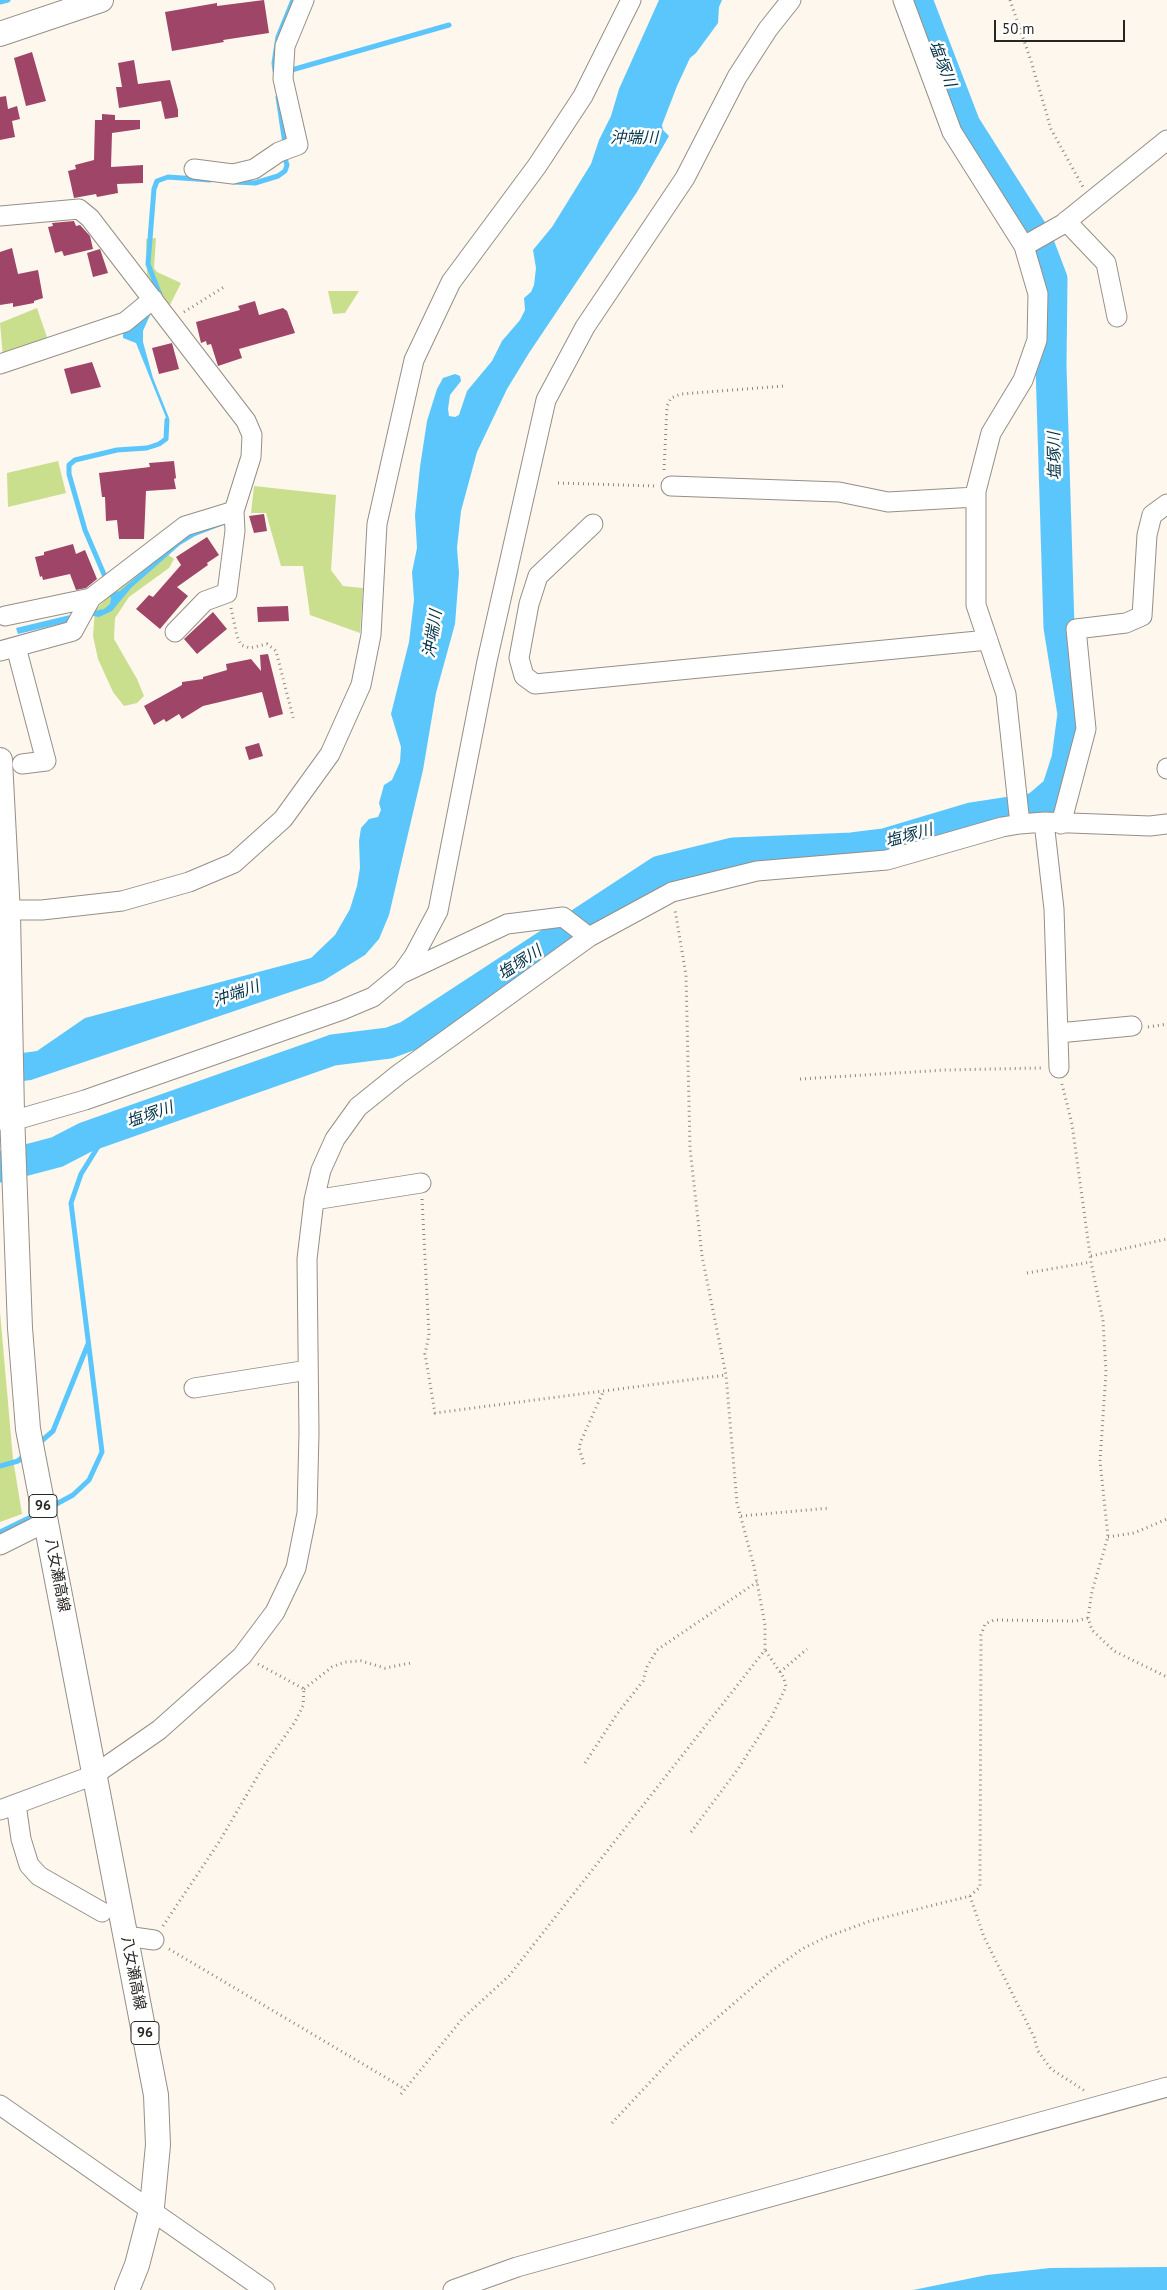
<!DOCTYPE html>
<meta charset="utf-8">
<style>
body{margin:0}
#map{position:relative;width:1167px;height:2290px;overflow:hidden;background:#fdf7ee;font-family:"PT Sans",sans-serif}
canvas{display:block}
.scale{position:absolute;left:994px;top:20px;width:131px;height:22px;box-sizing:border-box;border:2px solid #282622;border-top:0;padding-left:6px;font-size:15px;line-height:18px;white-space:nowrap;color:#282622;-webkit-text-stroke:4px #fff;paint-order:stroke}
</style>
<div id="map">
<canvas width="1167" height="2290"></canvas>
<div class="scale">50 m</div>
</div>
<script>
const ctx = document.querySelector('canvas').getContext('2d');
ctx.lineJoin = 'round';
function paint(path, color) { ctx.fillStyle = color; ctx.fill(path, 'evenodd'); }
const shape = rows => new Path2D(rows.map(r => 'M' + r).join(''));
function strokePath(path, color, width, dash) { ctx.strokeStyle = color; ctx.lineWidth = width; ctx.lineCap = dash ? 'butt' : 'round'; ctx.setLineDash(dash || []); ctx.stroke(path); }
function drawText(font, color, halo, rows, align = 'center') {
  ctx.font = font + ' "PT Sans","Noto Sans JP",sans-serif'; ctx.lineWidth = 5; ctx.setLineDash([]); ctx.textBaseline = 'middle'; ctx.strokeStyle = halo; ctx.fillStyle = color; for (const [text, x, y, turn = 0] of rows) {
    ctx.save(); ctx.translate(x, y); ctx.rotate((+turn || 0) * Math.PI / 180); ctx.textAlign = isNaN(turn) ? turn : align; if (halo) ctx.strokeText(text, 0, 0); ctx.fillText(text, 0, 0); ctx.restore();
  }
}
paint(shape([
 [156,238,154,268,157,272,181,283,170,305,147,277,146,239],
 [328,291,359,291,345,313,333,314],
 [37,308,49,343,3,357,0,323],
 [58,461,66,493,8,507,7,473],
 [254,486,336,495,331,570,343,586,363,588,360,633,310,615,303,566,281,566,266,513,251,513],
 [166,553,174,559,169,568,129,597,115,618,114,639,137,679,144,696,137,703,124,706,113,692,98,659,93,636,95,610,112,593],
 [0,1312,13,1459,22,1514,0,1522]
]), '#cadf8d');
paint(shape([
 [659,0,722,0,719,7,718,23,696,53,690,58,677,86,662,125,663,130,669,136,637,192,529,353,507,389,477,452,461,511,457,548,459,573,455,624,436,693,423,770,389,915,379,939,365,955,323,981,31,1080,0,1084,0,1056,37,1051,85,1018,311,958,335,935,350,909,357,886,360,868,359,841,361,828,369,819,378,817,381,810,379,803,384,785,392,780,400,762,401,747,391,714,409,642,414,600,412,572,417,548,415,515,420,467,427,421,437,389,443,378,455,374,460,376,461,381,450,395,448,409,449,416,455,417,459,415,467,391,492,361,502,341,520,320,525,310,524,298,531,292,534,285,536,268,533,250,552,227,591,164,599,140,611,116,619,89],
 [151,313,143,331,143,342,153,378,169,418,167,420,136,343,123,338,123,332],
 [226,519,229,523,195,536,180,545,131,588,112,611,99,617,93,616,94,611,104,609,110,604,111,599,104,580,106,579,115,592,120,591,177,541,192,532],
 [70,615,72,621,18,634,16,628],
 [1167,2267,1167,2290,913,2290,987,2275,1050,2268]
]), '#5bc6fc');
strokePath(shape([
 [0,2,8,0],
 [275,71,274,63,278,37,293,0],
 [288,71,449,25],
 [278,97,285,144],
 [233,182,255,183,278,176,285,171,287,165,284,155],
 [160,295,148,264,154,189,157,181,168,177,210,180],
 [106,579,85,530,69,474,69,465,75,460,117,450,147,448,159,444,166,439,167,420],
 [38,1444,53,1431,88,1344],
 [0,1466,18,1461,26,1454],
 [49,1508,73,1495,89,1480,102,1452,71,1203,81,1174,109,1129],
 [0,1532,37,1514]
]), '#5bc6fc', 5);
strokePath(shape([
 [0,1167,57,1152,86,1137,333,1050,389,1043,408,1036,660,871,733,853,852,848,884,844,971,818,1036,808,1057,790,1067,759,1073,714,1059,627,1051,366,1052,279,1036,237,965,125,917,0]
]), '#5bc6fc', 31);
paint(shape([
 [264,0,269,33,223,40,224,42,172,51,165,12,217,3,217,6],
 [32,52,46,101,26,106,14,58],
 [134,60,138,84,170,80,178,110,178,117,165,119,161,101,119,108,116,87,122,87,118,63],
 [6,96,8,109,17,106,20,119,12,121,15,137,0,140,0,97],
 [102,114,115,115,115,120,140,120,140,129,112,133,111,167,143,165,143,183,117,184,118,193,97,197,96,194,74,198,68,171,76,169,75,165,94,160,95,120,102,120],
 [74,221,76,226,80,225,90,236,93,249,64,256,62,251,55,253,48,227,53,226,52,223],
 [12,248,18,274,38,270,43,298,34,301,34,303,13,307,13,303,0,305,0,252],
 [100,249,108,273,93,277,87,253],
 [255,301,259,315,283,308,287,311,295,333,239,349,242,358,218,366,211,344,207,345,206,341,201,343,196,322,240,310,238,306],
 [172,343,179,369,159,374,152,348],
 [92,362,101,387,71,394,64,369],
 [174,461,176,478,174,479,176,489,146,491,144,539,119,539,117,520,106,521,105,497,102,497,99,473,150,467,149,463],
 [264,514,267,531,254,533,249,516],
 [207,537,219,555,207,563,208,565,177,587,188,596,160,629,136,609,149,595,153,597,181,565,176,557],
 [73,544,76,554,85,550,97,579,86,588,76,590,70,574,43,580,42,576,40,577,35,557,44,555,44,552],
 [288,606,289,621,258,622,257,607],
 [213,612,227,629,197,654,184,639],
 [268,654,283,714,269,718,262,692,203,706,182,719,179,714,166,722,164,719,154,725,144,706,182,685,182,682,203,679,203,677,227,670,226,664,251,659,261,671,260,655],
 [259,743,263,756,249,760,245,747]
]), '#9e4568');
const minor = shape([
 [903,0,952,132,1024,246,1038,294,1037,340,1023,380,991,433,976,491,976,605,1006,694,1020,824],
 [194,169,233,174,254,169,279,152,298,145,283,79,285,46,304,0],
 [0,216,79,209,90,218,246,421,252,435,251,457,234,511,185,526,91,598,73,631,0,651],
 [1066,221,1106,263,1117,317],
 [1024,246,1063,224,1167,140],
 [0,364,125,322,153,299],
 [671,486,839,492,888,502,976,497],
 [593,524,538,576,529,604,519,658,524,676,535,684,988,640],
 [5,616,91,598],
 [175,632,205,601,227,593,235,531,234,511],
 [16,647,46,761,22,764],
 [1167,768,1167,769],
 [1044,822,1054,909,1059,1068],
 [1061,824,1086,729,1076,629,1126,623,1142,616,1147,535,1152,515,1167,504],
 [0,910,42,910,122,901,189,882,234,863,283,819,330,754,361,685,371,635,377,524,414,360,451,282,537,166,583,96,631,0],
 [403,973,507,924,563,917,589,937],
 [1058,1033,1132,1026],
 [0,1120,12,1121,85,1100,342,1010,373,997,402,973,414,956,438,911,487,661,546,400,585,327,685,178,737,77,768,29,791,0],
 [314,1200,421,1183],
 [194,1388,308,1370],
 [0,1545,46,1522],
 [16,1804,21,1839,29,1865,39,1876,102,1912],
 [0,1810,94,1775,159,1730,242,1656,275,1612,296,1568,307,1513,309,1433,307,1259,314,1200,321,1170,335,1139,358,1107,399,1074,589,937,672,892,757,871,887,860,1002,827,1020,824,1044,822,1150,826,1167,824],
 [126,1936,154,1940],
 [0,2105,265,2290],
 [453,2290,517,2267,1167,2087]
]);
const major = shape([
 [0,34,101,0],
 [0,760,8,914,12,1113,20,1328,28,1429,156,2095,158,2145,152,2207,137,2265,127,2290]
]);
strokePath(minor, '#958f87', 21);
strokePath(major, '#958f87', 26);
strokePath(shape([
 [1010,0,1031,61,1051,129,1083,187],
 [184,312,224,287],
 [664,470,667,406,671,398,681,394,784,386],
 [558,483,655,486],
 [231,608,237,636,241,645,250,648,267,644,276,651,294,721],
 [1148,1027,1167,1024],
 [800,1079,945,1070,1041,1068],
 [1062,1084,1072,1124,1091,1262,1103,1321,1106,1372,1100,1461,1108,1537,1092,1591,1088,1618,1092,1630,1114,1651,1167,1677],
 [422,1199,429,1335,425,1354,435,1413,726,1375],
 [1091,1256,1167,1239],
 [1027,1273,1091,1262],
 [584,1464,579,1448,581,1441,603,1392],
 [741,1516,830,1508],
 [1108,1537,1134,1533,1167,1519],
 [258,1664,304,1689],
 [780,1672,807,1649],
 [304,1689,332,1667,345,1662,361,1661,385,1668,411,1663],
 [585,1763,617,1714,643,1681,647,1667,657,1650,757,1582],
 [691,1832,738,1769,772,1716,786,1687,784,1678,765,1650],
 [970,1896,984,1937,1034,2037,1038,2051,1051,2069,1085,2091],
 [163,1926,219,1842,263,1767,295,1722,303,1706,304,1689],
 [169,1949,405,2089],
 [401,2094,463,2018,509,1976,765,1650,765,1625,754,1566,737,1503,726,1375,702,1256,690,1148,686,975,675,910],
 [612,2123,679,2051,770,1972,802,1949,824,1938,870,1921,970,1896,980,1887,981,1635,985,1624,994,1620,1076,1621,1088,1618]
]), '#8d8982', 3, [1, 4]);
strokePath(minor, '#fff', 19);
strokePath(major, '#fff', 24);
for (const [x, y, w] of [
 [43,1506,28],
 [145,2033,28]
]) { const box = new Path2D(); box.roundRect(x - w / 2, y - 11.5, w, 23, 4); ctx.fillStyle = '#fff'; ctx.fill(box); strokePath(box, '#282622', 1); }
drawText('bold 14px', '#282622', null, [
 ["96",43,1506],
 ["96",145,2033]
]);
drawText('15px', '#282622', '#fff', [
 ["八女瀬高線",57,1575,79],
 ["八女瀬高線",133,1973,79]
]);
drawText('italic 16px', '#023349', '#fff', [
 ["塩塚川",942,64,69],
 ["沖端川",634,138],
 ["塩塚川",1055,456,-91],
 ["沖端川",433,634,-81],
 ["塩塚川",909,836,-15],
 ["塩塚川",520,963,-33],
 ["沖端川",236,994,-19],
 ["塩塚川",150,1115,-19]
]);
</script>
